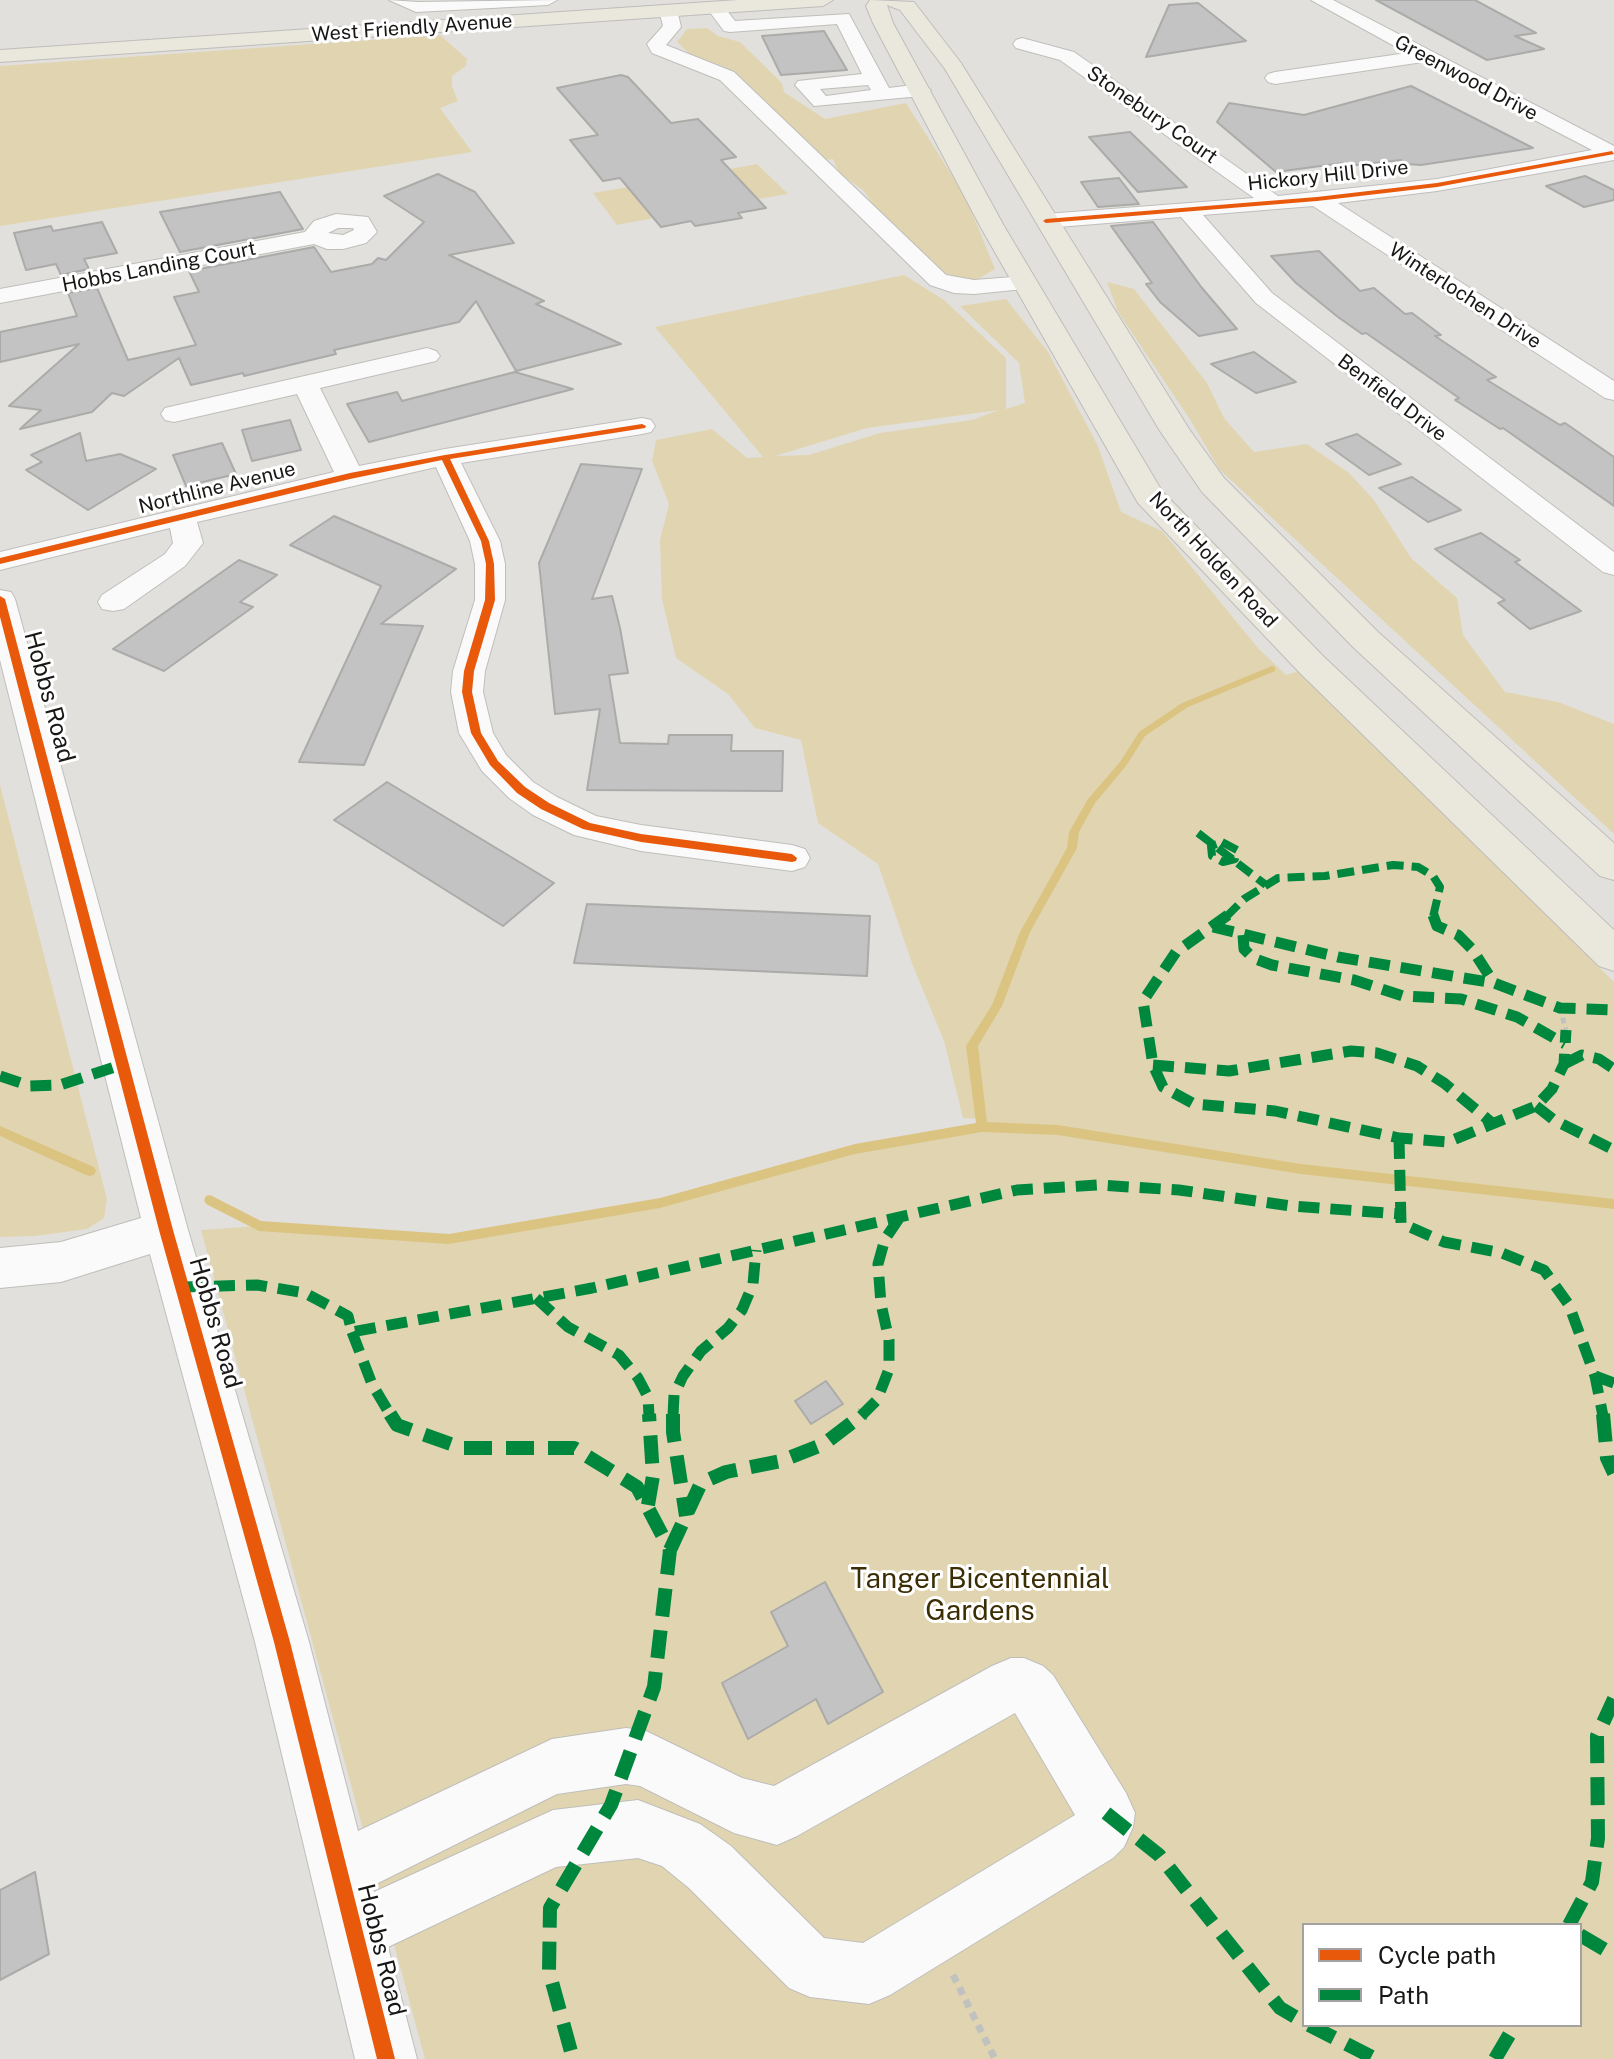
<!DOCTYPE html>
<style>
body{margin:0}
#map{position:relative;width:1614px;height:2059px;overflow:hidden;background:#e1e0dc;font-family:"Public Sans",sans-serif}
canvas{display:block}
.legend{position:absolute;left:1302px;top:1923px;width:280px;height:104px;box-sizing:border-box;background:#fff;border:2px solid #a3a2a1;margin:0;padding:10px 14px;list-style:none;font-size:24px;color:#181715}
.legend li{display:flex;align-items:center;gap:16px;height:40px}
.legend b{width:40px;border:2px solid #a3a2a1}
</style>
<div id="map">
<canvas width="1614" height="2059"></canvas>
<ul class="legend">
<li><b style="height:10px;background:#e8590c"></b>Cycle path</li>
<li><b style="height:10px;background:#00873e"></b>Path</li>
</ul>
</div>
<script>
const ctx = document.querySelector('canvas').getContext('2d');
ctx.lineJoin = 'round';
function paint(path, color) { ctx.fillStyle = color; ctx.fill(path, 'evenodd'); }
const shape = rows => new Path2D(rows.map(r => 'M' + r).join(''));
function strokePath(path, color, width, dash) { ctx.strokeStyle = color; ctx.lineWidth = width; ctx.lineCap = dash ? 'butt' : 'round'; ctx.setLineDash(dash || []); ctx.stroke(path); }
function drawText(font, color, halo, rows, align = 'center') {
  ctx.font = font + ' "Public Sans",sans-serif'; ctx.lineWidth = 6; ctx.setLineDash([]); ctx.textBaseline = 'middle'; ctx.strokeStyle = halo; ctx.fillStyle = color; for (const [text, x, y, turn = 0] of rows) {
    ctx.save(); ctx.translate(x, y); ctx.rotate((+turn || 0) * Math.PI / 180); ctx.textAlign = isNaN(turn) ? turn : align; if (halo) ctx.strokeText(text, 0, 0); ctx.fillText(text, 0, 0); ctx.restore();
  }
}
paint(shape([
 [707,28,718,36,740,42,782,83,784,92,825,119,906,103,965,196,995,269,978,279,950,279,877,210,864,191,839,173,833,159,824,160,758,99,742,78,725,67,691,55,677,42,687,29],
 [440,35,467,59,466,66,452,76,452,86,458,101,440,108,472,152,0,226,0,66],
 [757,164,788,194,758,199,730,169],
 [628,187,654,218,617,225,593,193],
 [904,275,944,300,1006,358,1006,409,1025,403,1019,363,960,306,1006,299,1048,352,1098,446,1121,512,1162,531,1258,648,1286,675,1299,671,1614,982,1614,2059,425,2059,201,1230,259,1226,449,1239,660,1203,855,1149,982,1126,983,1119,963,1118,944,1041,913,966,878,864,818,823,801,740,755,728,728,694,676,658,662,599,660,540,669,504,652,461,656,440,712,429,747,458,763,457,655,327],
 [999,410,972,420,880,433,809,455,775,456,867,428],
 [1304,1925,1580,1925,1580,2025,1304,2025],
 [1107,282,1134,289,1207,383,1224,418,1254,452,1307,444,1349,473,1374,500,1411,558,1457,598,1463,635,1505,692,1558,702,1614,724,1614,834,1219,469,1191,421,1118,312],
 [0,785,107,1199,104,1218,87,1229,35,1236,0,1237]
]), '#e1d5b1');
paint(shape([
 [1272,666,1275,667,1275,671,1188,707,1145,736,1126,766,1095,803,1079,832,1077,848,1030,932,1002,1006,978,1046,987,1122,1058,1125,1301,1164,1614,1199,1614,1209,1301,1174,1058,1135,982,1132,855,1154,660,1208,449,1244,259,1231,206,1204,204,1200,206,1196,210,1195,261,1221,449,1234,660,1198,855,1144,976,1123,966,1046,992,1005,1020,932,1067,848,1069,832,1088,799,1120,762,1139,732,1182,703,1272,666],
 [0,1126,94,1167,96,1171,94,1175,90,1176,86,1175,0,1136,0,1126]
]), '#dbc482');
const building = shape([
 [1376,0,1475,0,1536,33,1515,36,1544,49,1487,60,1376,0],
 [1198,3,1246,41,1146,57,1169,5,1198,3],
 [824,31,847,70,781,75,762,36,824,31],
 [621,75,628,77,671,123,698,119,736,157,721,160,766,208,738,213,742,218,695,226,691,221,661,227,620,178,603,181,570,140,598,135,557,88,621,75],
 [1411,86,1533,148,1421,165,1406,164,1401,160,1347,166,1343,163,1276,172,1217,122,1229,103,1304,115,1411,86],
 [1130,132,1187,187,1138,192,1089,137,1130,132],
 [438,174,475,192,514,243,449,255,544,301,536,304,621,344,516,371,476,301,459,322,334,350,336,354,244,376,243,373,191,385,179,358,124,396,112,393,92,412,20,429,41,410,9,406,79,344,0,362,0,332,77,316,68,293,97,288,128,360,196,345,174,297,199,292,189,271,314,247,331,272,372,264,378,258,386,260,424,222,384,196,438,174],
 [1585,176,1614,190,1614,200,1584,207,1546,186,1585,176],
 [1119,178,1139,204,1098,207,1081,182,1119,178],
 [280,192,303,229,180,252,160,212,280,192],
 [102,222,117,253,84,259,89,269,61,275,56,264,26,270,14,233,51,226,53,231,102,222],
 [1153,222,1202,288,1237,329,1199,336,1160,302,1146,284,1152,283,1111,226,1153,222],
 [1319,251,1360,291,1374,288,1405,314,1412,313,1441,335,1435,336,1496,377,1487,380,1560,425,1565,423,1614,457,1614,506,1503,428,1500,429,1455,400,1459,398,1366,333,1362,334,1338,317,1296,283,1271,256,1319,251],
 [1254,352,1296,382,1256,393,1211,364,1254,352],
 [515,372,573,389,369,442,347,404,397,392,402,401,515,372],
 [290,420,301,450,252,461,242,430,290,420],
 [80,433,86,461,120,454,156,469,88,510,26,470,42,462,31,455,80,433],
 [1357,434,1401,464,1369,475,1326,444,1357,434],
 [222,443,236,474,186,486,173,455,222,443],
 [581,464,642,469,592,599,612,596,620,628,628,673,609,675,620,743,668,744,669,735,732,735,731,751,783,751,782,791,587,790,600,709,555,714,539,563,581,464],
 [1412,477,1461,510,1428,522,1379,488,1412,477],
 [334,516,456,569,381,624,423,626,364,765,299,762,381,586,290,545,334,516],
 [1481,533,1520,560,1515,562,1581,611,1530,629,1498,603,1505,600,1435,549,1481,533],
 [239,560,277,575,240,602,253,607,164,671,113,649,239,560],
 [387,782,554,883,503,926,334,820,387,782],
 [587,904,870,916,867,976,574,963,587,904],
 [826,1381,843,1404,811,1424,795,1401,826,1381],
 [825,1582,883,1692,828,1724,816,1699,748,1739,722,1683,788,1646,771,1612,825,1582],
 [35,1872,49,1954,0,1980,0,1890,35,1872]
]);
paint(building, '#c3c3c3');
strokePath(building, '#ababaa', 2);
const minor = shape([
 [389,0,418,2,557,0,548,5,416,12,389,0],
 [1311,0,1333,0,1614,146,1614,160,1437,191,1338,203,1614,381,1614,400,1605,398,1313,206,1203,215,1272,293,1614,552,1614,575,1603,572,1256,303,1181,217,1046,228,1035,221,1046,214,1254,198,1060,60,1016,48,1013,44,1016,40,1022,38,1074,52,1278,196,1437,179,1592,150,1423,62,1275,84,1268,82,1265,78,1268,74,1275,72,1407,53,1311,0],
 [715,2,721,3,735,21,849,14,889,88,921,84,931,90,921,96,814,106,795,85,798,81,862,74,837,24,730,32,724,31,706,7,715,2],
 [868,85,871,90,826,96,820,89,868,85],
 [668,5,677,10,681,27,666,45,734,72,946,275,974,280,1026,276,1034,278,1038,283,1034,288,974,294,954,293,930,285,720,80,652,53,647,44,663,26,659,10,668,5],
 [336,214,368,217,377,232,366,243,343,249,327,249,314,244,0,303,0,289,305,232,314,221,336,214],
 [338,228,353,228,354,230,343,235,328,233,338,228],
 [427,348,436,351,440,356,436,361,320,388,359,466,445,449,642,418,651,420,655,426,651,432,642,434,461,463,500,541,505,564,505,600,485,671,483,692,493,733,506,755,533,782,557,797,596,816,641,825,792,845,805,849,810,858,805,867,792,871,641,851,574,835,533,815,509,798,482,771,459,733,451,692,453,671,475,600,475,564,470,541,436,467,197,522,203,543,185,566,124,609,113,611,102,609,98,602,102,595,165,554,173,543,170,528,0,570,0,552,334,472,297,394,174,422,165,420,161,414,165,408,427,348],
 [0,590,11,592,15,599,188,1230,309,1642,358,1831,552,1739,626,1728,646,1731,742,1778,774,1786,992,1666,1011,1658,1024,1658,1043,1666,1053,1675,1126,1793,1135,1813,1133,1827,1124,1847,1113,1858,890,1995,869,2004,810,1997,789,1988,689,1888,662,1866,638,1858,556,1867,388,1947,417,2059,355,2059,255,1642,150,1254,61,1282,0,1288,0,1248,61,1242,141,1218,0,660,0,590],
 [1015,1713,1075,1815,863,1943,824,1938,731,1846,700,1824,638,1800,553,1810,374,1892,372,1886,557,1794,626,1784,640,1786,734,1833,777,1845,797,1836,1015,1713]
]);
const major = shape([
 [738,0,833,0,823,6,0,62,0,50,738,0],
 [870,0,914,2,961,63,1189,429,1224,478,1378,632,1614,843,1614,880,1600,876,1354,648,1202,492,1160,431,945,69,900,10,887,5,893,23,1004,226,1162,491,1324,657,1614,930,1614,971,1599,966,1300,673,1138,503,980,226,873,23,866,6,870,0]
]);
strokePath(minor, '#bfbebb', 2);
strokePath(major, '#bebdbb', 2);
strokePath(shape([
 [1560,1008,1566,1030]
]), '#c1c1c0', 5, [6, 4]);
strokePath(shape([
 [953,1975,995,2059]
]), '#c1c1c0', 7, [8, 6]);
paint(minor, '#fafafa');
paint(major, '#eae7dd');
strokePath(shape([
 [1198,833,1266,885],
 [1222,842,1237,850,1235,859,1223,862,1212,856,1211,846,1222,842],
 [1226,917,1244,899,1278,878,1325,876,1393,865,1418,867,1433,876,1440,887,1433,917]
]), '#00873e', 8, [17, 8]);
strokePath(shape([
 [1228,915,1176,952,1143,1001,1153,1065,1163,1087,1194,1104,1275,1111,1399,1138,1448,1142,1536,1106,1552,1089,1564,1064,1566,1030],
 [1433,915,1437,926,1458,935,1472,949,1494,983,1560,1008,1614,1010],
 [1213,927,1338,957,1494,983],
 [1243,935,1244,949,1253,958,1272,965,1354,980,1403,996,1461,999,1517,1017,1565,1044],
 [1564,1064,1582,1055,1599,1059,1614,1069],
 [1153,1065,1229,1071,1351,1051,1377,1053,1417,1066,1444,1083,1492,1123],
 [0,1076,30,1086,60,1085,124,1064],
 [1536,1106,1554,1120,1614,1150],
 [1399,1138,1401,1223,1444,1242,1502,1253,1544,1270,1569,1305,1595,1376,1603,1416],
 [182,1287,257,1285,305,1293,348,1316,352,1332,592,1288,1017,1190,1098,1185,1179,1190,1291,1206,1401,1214],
 [536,1298,568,1327,619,1355,638,1378,648,1397,649,1416],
 [352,1332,372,1384,391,1416],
 [1595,1376,1614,1383],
 [673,1416,674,1395,683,1376,701,1351,728,1328,742,1310,753,1284,756,1250],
 [861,1416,877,1400,889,1369,889,1340,881,1304,878,1264,885,1239,900,1217]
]), '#00873e', 11, [21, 11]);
strokePath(shape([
 [390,1414,397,1425,462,1448,574,1448,637,1487,670,1550,654,1687,611,1805,550,1908,549,1971,573,2059],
 [673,1414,673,1432,686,1516],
 [1603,1414,1607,1458,1614,1473],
 [648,1505,653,1476,649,1414],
 [670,1550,701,1483,726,1472,781,1461,824,1444,863,1414],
 [1106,1813,1159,1855,1280,2008,1304,2022],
 [1569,1925,1592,1882,1598,1838,1597,1736,1614,1699],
 [1580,1935,1614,1955],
 [1309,2025,1376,2059],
 [1495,2059,1515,2025]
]), '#00873e', 14, [28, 14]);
paint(shape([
 [1612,151,1614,154,1437,187,1317,201,1046,223,1043,221,1046,219,1317,197,1437,183,1612,151],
 [642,424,646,426,645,428,450,459,489,541,494,564,495,600,474,671,472,692,481,733,498,761,525,787,549,803,590,823,641,834,792,854,797,858,796,861,792,862,641,842,583,829,541,809,517,793,490,765,471,733,462,692,464,671,485,600,486,564,481,541,442,460,350,479,0,564,0,558,350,473,445,455,642,424],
 [0,596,5,599,173,1230,290,1642,395,2059,377,2059,274,1642,159,1230,0,617,0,596]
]), '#e8590c');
drawText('20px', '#181715', '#fff', [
 ["West Friendly Avenue",412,28,-4],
 ["Greenwood Drive",1466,78,28],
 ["Stonebury Court",1152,115,35],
 ["Hickory Hill Drive",1328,176,-6],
 ["Hobbs Landing Court",159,267,-11],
 ["Winterlochen Drive",1465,296,33],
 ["Benfield Drive",1392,398,37],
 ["Northline Avenue",217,488,-14],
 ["North Holden Road",1213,560,47]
]);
drawText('24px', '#181715', '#fff', [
 ["Hobbs Road",49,697,75],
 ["Hobbs Road",215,1323,74],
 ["Hobbs Road",381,1950,76]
]);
drawText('28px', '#3b2e04', '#fff', [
 ["Tanger Bicentennial",980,1579],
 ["Gardens",980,1611]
]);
</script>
